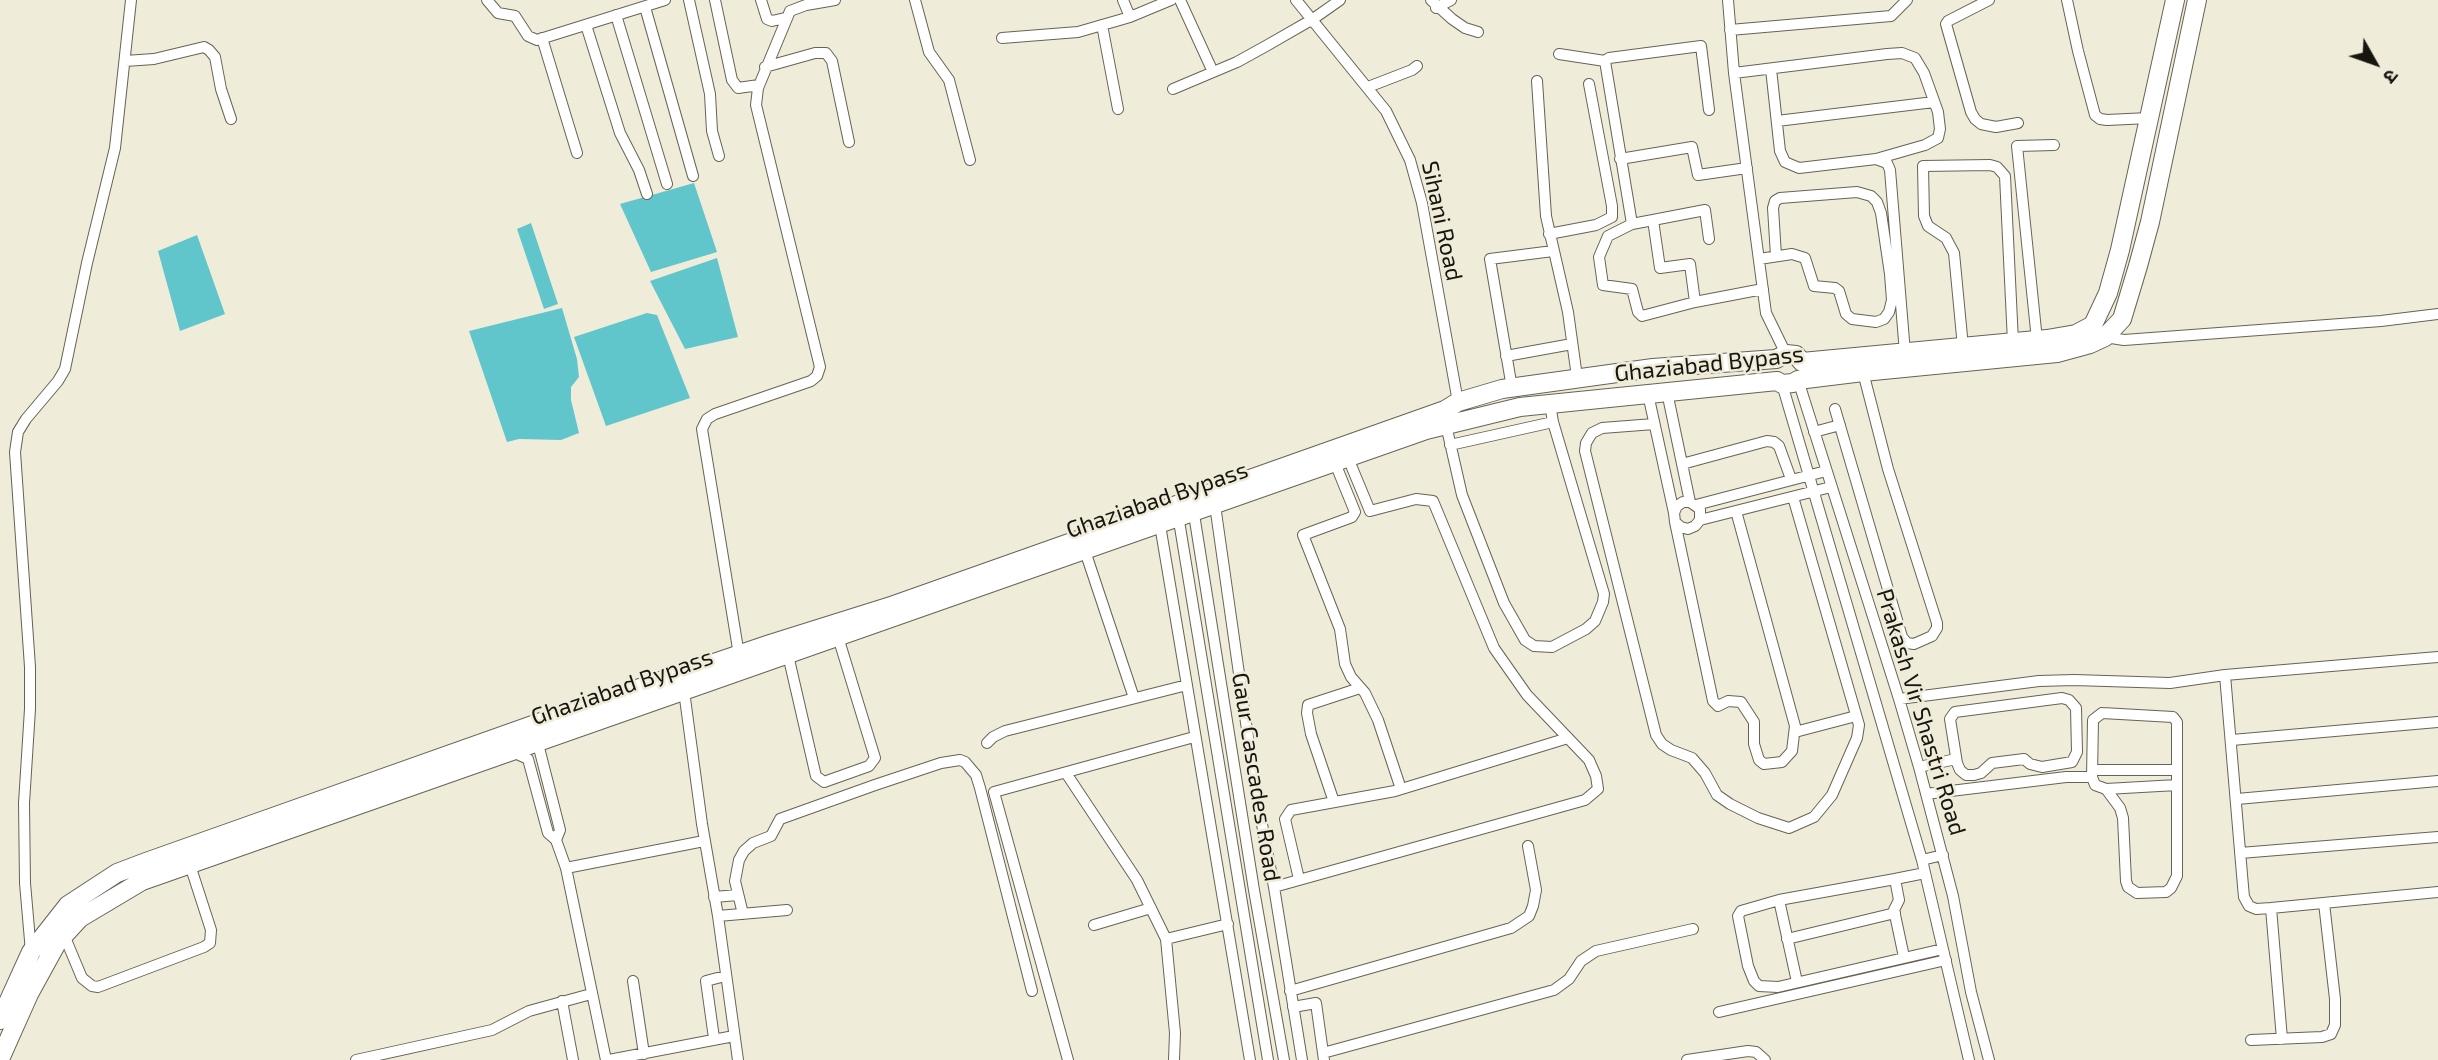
<!DOCTYPE html>
<meta charset="utf-8">
<style>
body{margin:0}
#map{position:relative;width:2438px;height:1060px;overflow:hidden;background:#f0ecda;font-family:"Exo 2","Noto Sans Devanagari",sans-serif}
canvas{display:block}
.north{position:absolute;left:2340px;top:28px;width:70px;height:70px;-webkit-text-stroke:5px #f0ecda;paint-order:stroke;rotate:130deg;font-size:19px;font-weight:700;line-height:28px;text-align:center;color:#17150f}
.north::after{content:'';display:block;margin:auto;width:24px;height:32px;background:#17150f;clip-path:polygon(50% 0,100% 100%,50% 72%,0 100%)}
</style>
<div id="map">
<canvas width="2438" height="1060"></canvas>
<div class="north">उ</div>
</div>
<script>
const ctx = document.querySelector('canvas').getContext('2d');
ctx.lineJoin = 'round';
function paint(path, color) { ctx.fillStyle = color; ctx.fill(path, 'evenodd'); }
const shape = rows => new Path2D(rows.map(r => 'M' + r).join(''));
function strokePath(path, color, width, dash) { ctx.strokeStyle = color; ctx.lineWidth = width; ctx.lineCap = dash ? 'butt' : 'round'; ctx.setLineDash(dash || []); ctx.stroke(path); }
function drawText(font, color, halo, rows, align = 'center') {
  ctx.font = font + ' "Exo 2",sans-serif'; ctx.lineWidth = 5; ctx.setLineDash([]); ctx.textBaseline = 'middle'; ctx.strokeStyle = halo; ctx.fillStyle = color; for (const [text, x, y, turn = 0] of rows) {
    ctx.save(); ctx.translate(x, y); ctx.rotate((+turn || 0) * Math.PI / 180); ctx.textAlign = isNaN(turn) ? turn : align; if (halo) ctx.strokeText(text, 0, 0); ctx.fillText(text, 0, 0); ctx.restore();
  }
}
paint(shape([
 [694,183,717,252,651,272,620,204],
 [531,223,558,304,544,309,517,229],
 [197,235,225,314,180,331,158,251],
 [717,258,738,337,685,349,650,281],
 [562,308,577,359,579,377,571,387,571,400,579,433,561,440,519,439,507,442,469,331],
 [647,313,657,315,690,398,606,426,574,337]
]), '#61c5cc');
const street = shape([
 [487,0,498,13,515,16,528,36,537,40,665,0],
 [689,0,710,94,712,131,719,156],
 [715,0,732,80,738,88,759,85],
 [761,0,767,19,772,21,785,18],
 [915,0,929,52,949,80,970,160],
 [1123,0,1130,17],
 [1180,0,1213,72],
 [1296,0,1386,111,1410,160,1422,203,1458,402],
 [1431,0,1452,19,1465,28,1478,32],
 [1728,0,1734,73,1766,313,1786,354],
 [1989,0,1948,21,1946,24,1971,112,1975,119,1981,124,1996,127,2018,123],
 [2067,0,2078,51,2095,115,2100,119,2107,120,2149,118],
 [645,7,693,176],
 [1436,8,1451,0],
 [616,15,667,184],
 [586,25,620,133,639,170,647,194],
 [1102,25,1118,109],
 [1730,30,1891,16,1907,0],
 [542,38,577,153],
 [1002,38,1078,32,1130,17,1171,0],
 [1559,54,1605,61],
 [125,61,154,59,204,47,209,50,215,57,221,89,231,119],
 [765,67,815,53,826,53,832,61,849,142],
 [1771,69,1780,151,1785,162,1799,168,1876,159,1887,163,1890,170,1905,353],
 [1734,73,1887,54,1902,53,1915,58,1924,73,1938,112,1940,129,1938,138,1925,145,1876,159],
 [1537,81,1546,216,1568,312,1577,377],
 [1368,87,1412,70,1417,66],
 [1173,89,1237,62,1266,46,1313,19,1340,0],
 [1709,110,1701,46,1609,58,1605,61,1632,224,1608,236,1599,257,1603,285,1632,289,1638,312,1642,316,1695,302,1763,289],
 [1777,121,1934,102],
 [1620,159,1692,147,1698,175,1747,168],
 [1653,220,1705,210,1709,239],
 [1632,224,1653,220,1660,268,1690,264,1695,302],
 [1549,234,1596,225,1612,217,1612,206,1589,84],
 [1759,259,1792,254,1805,258,1814,286,1835,288,1839,291,1846,314,1852,319,1876,322,1884,319,1889,312,1892,300,1890,274,1881,213,1877,202,1871,196,1857,192,1780,198,1775,201,1773,208,1776,256],
 [2105,337,2124,340,2381,321,2438,314],
 [2037,340,2017,146,2054,145],
 [1963,347,1954,253,1946,238,1928,226,1924,216,1923,166,1990,165,1997,167,2005,176,2013,342],
 [1506,356,1572,344],
 [1798,380,1899,699,1919,767,1953,896,1971,992,1989,1060],
 [1782,384,1922,860,1969,1060],
 [1512,388,1490,259,1553,251],
 [1667,392,1690,502],
 [1648,394,1674,513],
 [1835,409,1902,637,1907,643,1914,644,1932,636,1937,628,1937,623,1888,469,1863,372],
 [1654,424,1602,428,1592,433,1586,443,1585,451,1656,735,1662,744,1671,750,1692,758,1705,773,1717,795,1730,804,1758,818,1789,828,1814,817,1832,795,1857,738,1859,725,1793,497],
 [1446,425,1462,495,1504,603,1525,640,1534,646,1552,647,1586,629,1595,621,1603,602,1604,594,1553,422,1550,404],
 [1814,432,1840,425],
 [1450,445,1553,422],
 [1335,463,1355,512,1352,517,1303,535,1340,629,1345,664,1351,677,1365,693,1378,720,1401,789],
 [1682,464,1767,441,1774,442,1779,446,1791,479],
 [1215,505,1256,793,1274,887,1302,1060],
 [1696,505,1826,471],
 [1193,508,1254,890,1284,1060],
 [1178,515,1268,1060],
 [1700,520,1700,509,1690,502,1683,502,1677,506,1674,513,1675,522,1681,527,1688,529,1695,526,1700,520,1831,487],
 [1675,522,1713,701,1718,706,1728,701,1741,702,1754,722,1754,744,1759,760,1764,764,1782,762,1792,751,1795,726,1736,511],
 [1160,525,1250,1060],
 [1085,551,1134,698],
 [739,655,702,429,707,419,715,414,811,381,817,376,820,367,756,105,758,88,790,11,806,5,835,0],
 [788,655,815,772,816,776,824,782,869,766,875,758,838,637],
 [2225,675,2243,886,2244,897,2249,906,2256,909,2271,908,2438,892],
 [684,691,702,824,718,916,738,1060],
 [2062,698,2069,700,2076,708,2077,752,2072,762,2042,767,2030,764,2024,759,1992,763,1981,773,1974,775,1966,775,1960,770,1957,763,1950,719,1955,712,2062,698],
 [1899,699,2039,681,2074,680,2170,683,2225,675,2438,657],
 [2102,713,2173,717,2177,722,2177,876,2171,888,2166,892,2137,893,2128,887,2126,881,2123,818,2120,808,2106,789,2095,785,2092,777,2093,720,2102,713],
 [1795,732,1856,716],
 [537,740,560,830,556,840],
 [2232,740,2438,722],
 [987,743,993,737,1005,731,1187,685],
 [515,753,528,759,548,833,556,840,566,868,606,1060],
 [1919,767,1956,759],
 [2093,770,2177,770],
 [1066,773,1137,880,1166,939],
 [2106,789,2177,785],
 [1926,794,2066,777,2092,777],
 [2237,799,2438,781],
 [1334,802,1311,734,1307,713,1308,705,1360,688],
 [2240,853,2438,837],
 [1922,860,1943,855],
 [566,868,704,841],
 [1299,879,1285,819,1291,810,1395,791,1568,738],
 [1895,879,1779,900,1741,911,1738,916,1748,966,1754,981,1759,986,1778,987,1943,949],
 [1274,887,1585,800,1598,789,1596,776,1589,760,1527,695,1494,648,1433,501,1416,499,1370,511,1348,458],
 [714,897,738,895],
 [1779,900,1797,982],
 [2271,908,2282,1039],
 [743,914,735,881,739,860,744,851,753,843,771,836,780,819,875,785,941,763,960,760,965,762,976,775,980,788,1032,991],
 [718,916,787,910],
 [1094,925,1151,908],
 [64,935,82,978,92,986,98,987,204,947,210,943,211,930,190,865],
 [1787,939,1895,913],
 [31,952,25,883,24,803,30,709,30,667,15,452,18,432,26,419,58,381,65,369,87,263,115,148,131,0],
 [1904,957,1894,910,1899,900,1895,879,1925,873],
 [633,981,644,1054],
 [1290,991,1511,928,1529,916,1533,906,1536,890,1528,846],
 [562,1001,573,1060],
 [1293,1007,1316,1003,1324,1060],
 [1719,1012,1946,960],
 [714,1038,706,981,725,976],
 [2251,1040,2322,1037,2331,1034,2335,1025,2335,999,2324,903],
 [1323,1053,1554,990,1569,979,1581,961,1596,951,1693,929],
 [356,1060,492,1030,529,1011,591,994],
 [609,1060,734,1036],
 [1068,1060,994,792,1194,737],
 [1174,1060,1175,1033,1166,939,1228,924],
 [1687,1060,1748,1051,1756,1052,1765,1060]
]);
const highway = shape([
 [1802,362,2047,339,2076,334,2093,325,2108,293,2120,250,2175,0],
 [0,1020,31,952,68,905,117,873,146,862,575,710,770,644,894,605,1445,410,1458,402,1502,389,1653,368,1776,359,1786,354,1796,355,1802,362],
 [0,1059,29,994,57,943,80,918,142,881,1426,430,1520,407,1777,381,1782,384,1793,383,1798,380,1863,372,2057,353,2090,344,2105,337,2122,319,2138,266,2150,222,2197,0]
]);
strokePath(street, '#676354', 12);
strokePath(highway, '#676354', 20);
strokePath(street, '#fff', 10);
strokePath(highway, '#fff', 18);
drawText('23px', '#17150f', '#f0ecda', [
 ["Sihani Road",1442,221,78],
 ["Ghaziabad Bypass",1709,364,-6],
 ["Ghaziabad Bypass",1157,500,-19],
 ["Ghaziabad Bypass",622,687,-19],
 ["Prakash Vir Shastri Road",1921,712,73],
 ["Gaur Cascades Road",1256,777,81]
]);
</script>
